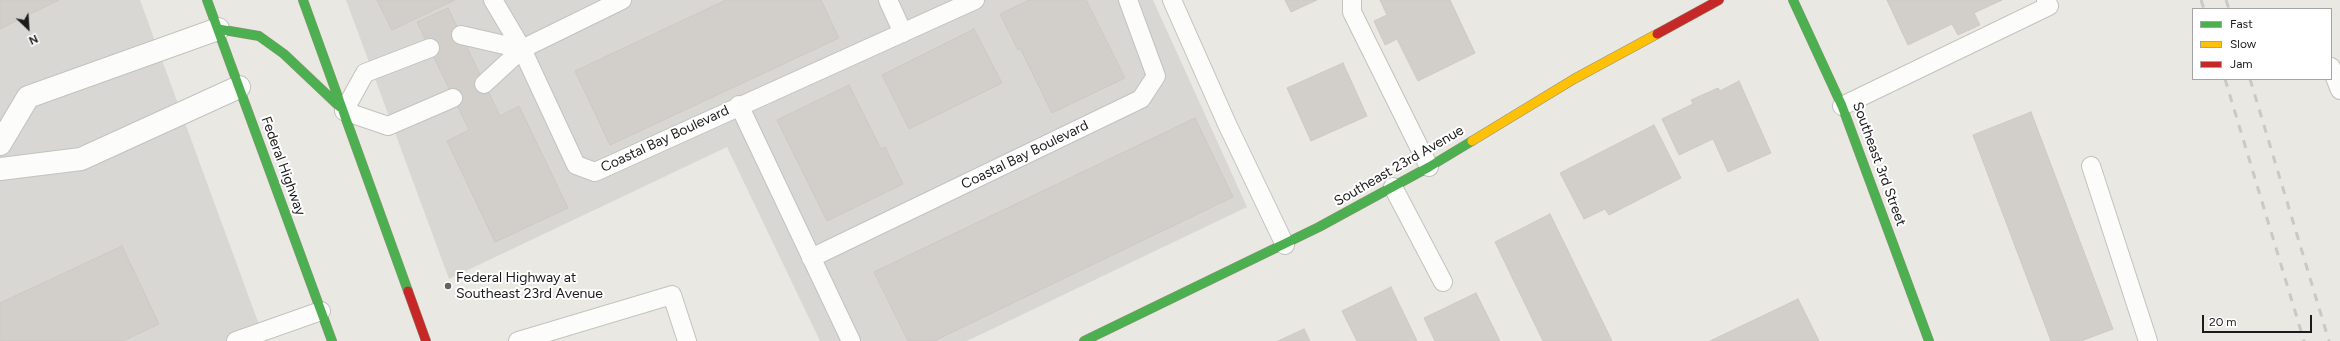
<!DOCTYPE html>
<style>
body{margin:0}
#map{position:relative;width:2340px;height:341px;overflow:hidden;background:#eae8e2;font-family:Figtree,sans-serif}
canvas{display:block}
.legend{position:absolute;left:2192px;top:8px;width:140px;height:72px;box-sizing:border-box;background:#fff;border:1px solid #a4a4a4;margin:0;padding:5px 7px;list-style:none;font-size:12px;color:#1b1b1b}
.legend li{display:flex;align-items:center;gap:8px;height:20px}
.legend b{width:20px;border:1px solid #a4a4a4}
.north{position:absolute;left:8px;top:8px;width:40px;height:40px;-webkit-text-stroke:3px #fff;paint-order:stroke;rotate:155deg;font-size:11px;font-weight:700;line-height:16px;text-align:center;color:#1b1b1b}
.north::after{content:'';display:block;margin:auto;width:14px;height:18px;background:#1b1b1b;clip-path:polygon(50% 0,100% 100%,50% 72%,0 100%)}
.scale{position:absolute;left:2202px;top:315px;width:110px;height:18px;box-sizing:border-box;border:2px solid #1b1b1b;border-top:0;padding-left:5px;font-size:12px;line-height:14px;white-space:nowrap;color:#1b1b1b;-webkit-text-stroke:3px #fff;paint-order:stroke}
</style>
<div id="map">
<canvas width="2340" height="341"></canvas>
<ul class="legend">
<li><b style="height:5px;background:#4caf50"></b>Fast</li>
<li><b style="height:5px;background:#ffc107"></b>Slow</li>
<li><b style="height:5px;background:#c62828"></b>Jam</li>
</ul>
<div class="north">N</div>
<div class="scale">20 m</div>
</div>
<script>
const ctx = document.querySelector('canvas').getContext('2d');
ctx.lineJoin = 'round';
function paint(path, color) { ctx.fillStyle = color; ctx.fill(path, 'evenodd'); }
const shape = rows => new Path2D(rows.map(r => 'M' + r).join(''));
function strokePath(path, color, width, dash) { ctx.strokeStyle = color; ctx.lineWidth = width; ctx.lineCap = dash ? 'butt' : 'round'; ctx.setLineDash(dash || []); ctx.stroke(path); }
function drawText(font, color, halo, rows, align = 'center') {
  ctx.font = font + ' Figtree,sans-serif'; ctx.lineWidth = 4; ctx.setLineDash([]); ctx.textBaseline = 'middle'; ctx.strokeStyle = halo; ctx.fillStyle = color; for (const [text, x, y, turn = 0] of rows) {
    ctx.save(); ctx.translate(x, y); ctx.rotate((+turn || 0) * Math.PI / 180); ctx.textAlign = isNaN(turn) ? turn : align; if (halo) ctx.strokeText(text, 0, 0); ctx.fillText(text, 0, 0); ctx.restore();
  }
}
paint(shape([
 [0,0,140,0,265,341,0,341],
 [346,0,1153,0,1247,207,967,341,820,341,727,147,449,279]
]), '#d9d7d4');
const building = shape([
 [0,0,59,0,0,29,0,0],
 [377,0,455,0,392,30,377,0],
 [726,0,821,0,839,38,610,145,575,71,726,0],
 [1029,0,1086,0,1125,78,1052,113,1020,48,1018,50,1000,14,1029,0],
 [1285,0,1317,0,1291,12,1285,0],
 [1380,0,1450,0,1475,53,1418,81,1397,39,1385,45,1374,21,1387,15,1380,0],
 [1887,0,2002,0,1974,13,1980,25,1958,35,1952,24,1908,45,1887,0],
 [448,8,500,116,519,106,568,208,495,242,447,141,469,130,417,22,448,8],
 [974,29,1002,83,909,129,882,75,974,29],
 [1343,63,1367,116,1311,141,1287,88,1343,63],
 [1739,81,1771,153,1728,172,1713,139,1679,155,1662,119,1693,104,1691,100,1718,88,1720,91,1739,81],
 [849,85,881,149,885,147,903,184,827,221,777,120,849,85],
 [2031,112,2113,329,2081,341,2051,341,1973,135,2031,112],
 [1195,118,1233,197,934,341,908,341,874,272,1195,118],
 [1654,125,1681,178,1609,215,1605,209,1584,219,1560,173,1654,125],
 [1550,214,1612,341,1543,341,1495,242,1550,214],
 [122,246,159,324,123,341,0,341,0,303,122,246],
 [1391,287,1417,341,1357,341,1342,311,1391,287],
 [1476,293,1500,341,1435,341,1424,318,1476,293],
 [1798,299,1819,341,1710,341,1798,299],
 [1304,329,1310,341,1278,341,1304,329]
]);
paint(building, '#d2cfcb');
strokePath(building, '#cdc9c4', 1);
const lane = shape([
 [493,0,522,49,576,165,595,172,975,0],
 [888,0,903,33],
 [1172,0,1227,124,1285,245],
 [1352,0,1352,12,1429,167],
 [461,35,522,49],
 [430,48,365,73,344,111,388,126,453,98],
 [2331,67,2340,90],
 [484,84,522,49,622,0],
 [739,105,851,341],
 [1842,106,2049,6,2046,0],
 [2091,166,2148,341],
 [1393,187,1443,282],
 [811,258,1141,99,1156,76,1128,0],
 [236,341,321,311],
 [518,341,672,295,687,341]
]);
const street = shape([
 [0,144,28,97,218,29],
 [0,169,81,159,239,87]
]);
const fast = shape([
 [207,0,332,341],
 [303,0,408,291],
 [1793,0,1842,106,1929,341],
 [218,29,259,36,284,54,340,107],
 [1084,341,1319,227,1429,167,1472,141]
]);
const slow = shape([
 [1472,141,1574,79,1657,34]
]);
const jam = shape([
 [1657,34,1719,0],
 [408,291,426,341]
]);
strokePath(lane, '#c2c2bf', 20);
strokePath(street, '#c2c2bf', 24);
strokePath(fast, '#91937a', 10);
strokePath(slow, '#91937a', 10);
strokePath(jam, '#91937a', 10);
strokePath(lane, '#fcfcfb', 18);
strokePath(street, '#fcfcfb', 22);
strokePath(fast, '#4caf50', 9);
strokePath(slow, '#ffc107', 9);
strokePath(jam, '#c62828', 9);
strokePath(shape([
 [2201,0,2204,9],
 [2226,0,2229,9],
 [2225,79,2304,341],
 [2250,79,2329,341]
]), '#c9c9c8', 3, [8, 8]);
for (const [x, y, r, color] of [
 [448,286,4,"#636361"]
]) { const dot = new Path2D(); dot.arc(x, y, r, 0, 2 * Math.PI); ctx.fillStyle = color; ctx.fill(dot); strokePath(dot, '#fff', 1.5); }
drawText('14px', '#1b1b1b', '#fff', [
 ["Coastal Bay Boulevard",665,139,-25],
 ["Coastal Bay Boulevard",1025,155,-26],
 ["Southeast 3rd Street",1879,164,70],
 ["Federal Highway",283,166,70],
 ["Southeast 23rd Avenue",1399,166,-30]
]);
drawText('14px', '#1b1b1b', '#fff', [
 ["Federal Highway at",456,278],
 ["Southeast 23rd Avenue",456,294]
], 'left');
</script>
